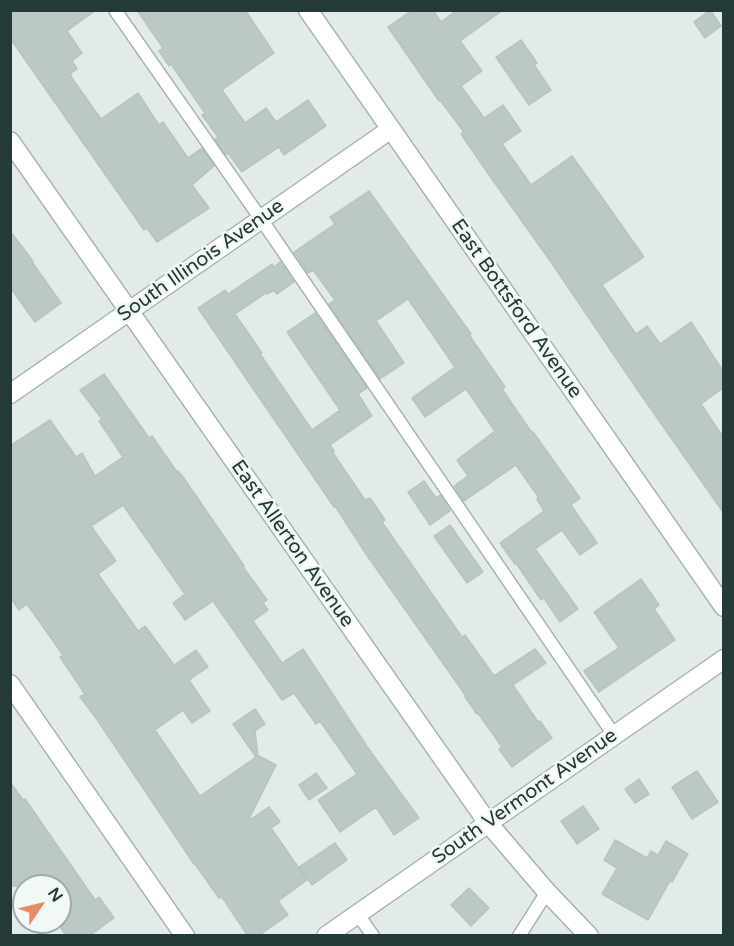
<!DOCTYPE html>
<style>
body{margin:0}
#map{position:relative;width:734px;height:946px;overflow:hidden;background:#e2ebe8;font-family:"Varela Round",sans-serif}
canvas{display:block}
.frame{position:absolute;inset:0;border:12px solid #243a36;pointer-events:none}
.north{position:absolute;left:12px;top:874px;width:60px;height:60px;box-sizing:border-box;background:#f2f8f5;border:2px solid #a0aca9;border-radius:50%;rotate:55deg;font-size:16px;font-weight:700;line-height:24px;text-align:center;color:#243a36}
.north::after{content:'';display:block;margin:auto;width:21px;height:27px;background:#e58d66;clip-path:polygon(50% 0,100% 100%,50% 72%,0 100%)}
</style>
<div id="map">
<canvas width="734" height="946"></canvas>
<div class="frame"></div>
<div class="north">N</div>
</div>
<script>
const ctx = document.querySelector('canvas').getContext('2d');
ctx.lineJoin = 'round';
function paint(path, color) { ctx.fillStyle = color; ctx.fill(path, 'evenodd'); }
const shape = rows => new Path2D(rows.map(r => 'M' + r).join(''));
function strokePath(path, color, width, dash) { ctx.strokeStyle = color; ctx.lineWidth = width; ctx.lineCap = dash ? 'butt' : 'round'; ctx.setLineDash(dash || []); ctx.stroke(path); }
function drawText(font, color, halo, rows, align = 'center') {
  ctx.font = font + ' "Varela Round",sans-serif'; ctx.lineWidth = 5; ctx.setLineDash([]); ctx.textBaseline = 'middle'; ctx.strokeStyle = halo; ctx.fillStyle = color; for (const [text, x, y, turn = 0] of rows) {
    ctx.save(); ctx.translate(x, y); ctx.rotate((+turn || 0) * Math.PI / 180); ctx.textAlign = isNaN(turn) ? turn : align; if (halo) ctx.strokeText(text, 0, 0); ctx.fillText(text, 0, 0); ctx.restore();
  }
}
const building = shape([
 [10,10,96,10,67,31,82,53,72,61,77,69,70,74,74,81,101,119,138,93,159,125,163,122,188,158,202,148,214,166,192,185,209,208,157,242,147,228,144,230,10,38,10,10],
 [137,10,245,10,274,53,222,90,245,123,266,108,276,122,308,100,326,126,284,155,279,147,242,172,228,153,226,155,215,139,218,137,202,115,205,113,171,64,169,66,159,51,163,48,137,10],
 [412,10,433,10,441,22,457,10,503,10,460,41,482,71,461,86,484,118,503,105,521,131,502,144,531,185,572,156,603,199,644,257,602,285,636,334,647,326,660,344,691,322,723,371,723,388,701,404,723,437,723,512,639,392,553,265,487,172,461,134,464,132,440,100,439,101,388,27,412,10],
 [710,10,721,26,705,38,694,22,710,10],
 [521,40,537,63,534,65,551,90,529,105,496,57,521,40],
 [369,191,471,334,469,335,505,387,502,389,532,433,533,432,580,498,571,505,597,543,580,555,562,530,535,549,578,609,560,622,544,598,541,600,516,563,515,564,500,543,544,511,537,499,539,498,516,465,464,501,454,486,468,476,457,460,495,431,466,389,425,417,412,398,455,367,408,299,376,321,404,363,380,379,329,304,335,300,313,270,308,273,294,252,335,224,330,217,369,191],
 [10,231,33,261,32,262,61,303,35,322,10,287,10,231],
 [280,262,294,282,277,294,274,290,267,294,266,293,235,314,262,353,260,354,312,430,340,410,287,332,315,313,367,388,358,394,372,416,330,445,334,451,333,453,365,500,370,498,385,520,382,522,462,637,465,635,494,676,535,649,546,663,513,685,538,722,540,721,552,738,512,767,499,749,502,747,478,713,477,714,465,697,466,696,366,554,335,506,334,507,198,308,225,290,228,294,272,264,274,267,280,262],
 [104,374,149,438,152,436,177,472,178,471,183,477,238,557,244,566,243,567,267,600,263,603,268,610,253,621,282,663,303,649,368,748,419,818,394,835,376,807,340,832,318,800,357,774,320,721,316,724,294,693,282,700,213,601,185,620,173,603,185,594,123,505,91,526,116,561,98,574,138,631,145,626,174,665,196,650,208,667,189,680,210,711,192,723,183,710,155,730,200,796,256,757,233,724,255,709,265,724,255,731,258,757,259,756,276,765,248,821,269,807,280,822,271,828,307,880,278,901,288,915,258,936,248,936,222,897,219,898,195,864,194,864,96,718,80,697,85,694,60,657,63,655,27,604,19,610,10,597,10,446,50,420,76,457,82,453,95,476,123,457,99,421,102,419,80,390,104,374],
 [424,481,436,498,440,495,450,511,430,525,408,492,424,481],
 [450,525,483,572,467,583,434,536,450,525],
 [641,579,659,605,654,609,675,640,599,692,584,671,619,648,594,612,641,579],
 [697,771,718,802,692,819,672,787,697,771],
 [316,773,327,788,309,800,299,785,316,773],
 [639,779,649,794,635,803,625,789,639,779],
 [10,782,23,800,25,799,95,900,99,897,114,918,89,936,66,936,60,926,60,886,10,886,10,782],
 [583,806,599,829,577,844,561,821,583,806],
 [615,840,647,858,651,851,658,855,666,841,688,854,672,882,670,881,648,920,602,894,617,868,604,860,615,840],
 [335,843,347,860,312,885,299,867,335,843],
 [469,888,489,908,471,926,451,905,469,888]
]);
paint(building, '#bbc8c4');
strokePath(building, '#b5c4bf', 1.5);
const lane = shape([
 [115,10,261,219,614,735],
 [357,913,373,936],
 [519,936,547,892]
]);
const street = shape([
 [308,10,724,607],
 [10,141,488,823,547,892,589,936],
 [10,394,391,129],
 [10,684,185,936],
 [326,936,724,659]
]);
strokePath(lane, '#a5b2af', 15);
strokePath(street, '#a5b2af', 21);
strokePath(lane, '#fff', 12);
strokePath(street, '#fff', 18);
drawText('20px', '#243a36', '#f2f8f5', [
 ["South Illinois Avenue",201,261,-35],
 ["East Bottsford Avenue",516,309,55],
 ["East Allerton Avenue",292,544,55],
 ["South Vermont Avenue",525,797,-35]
]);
</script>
